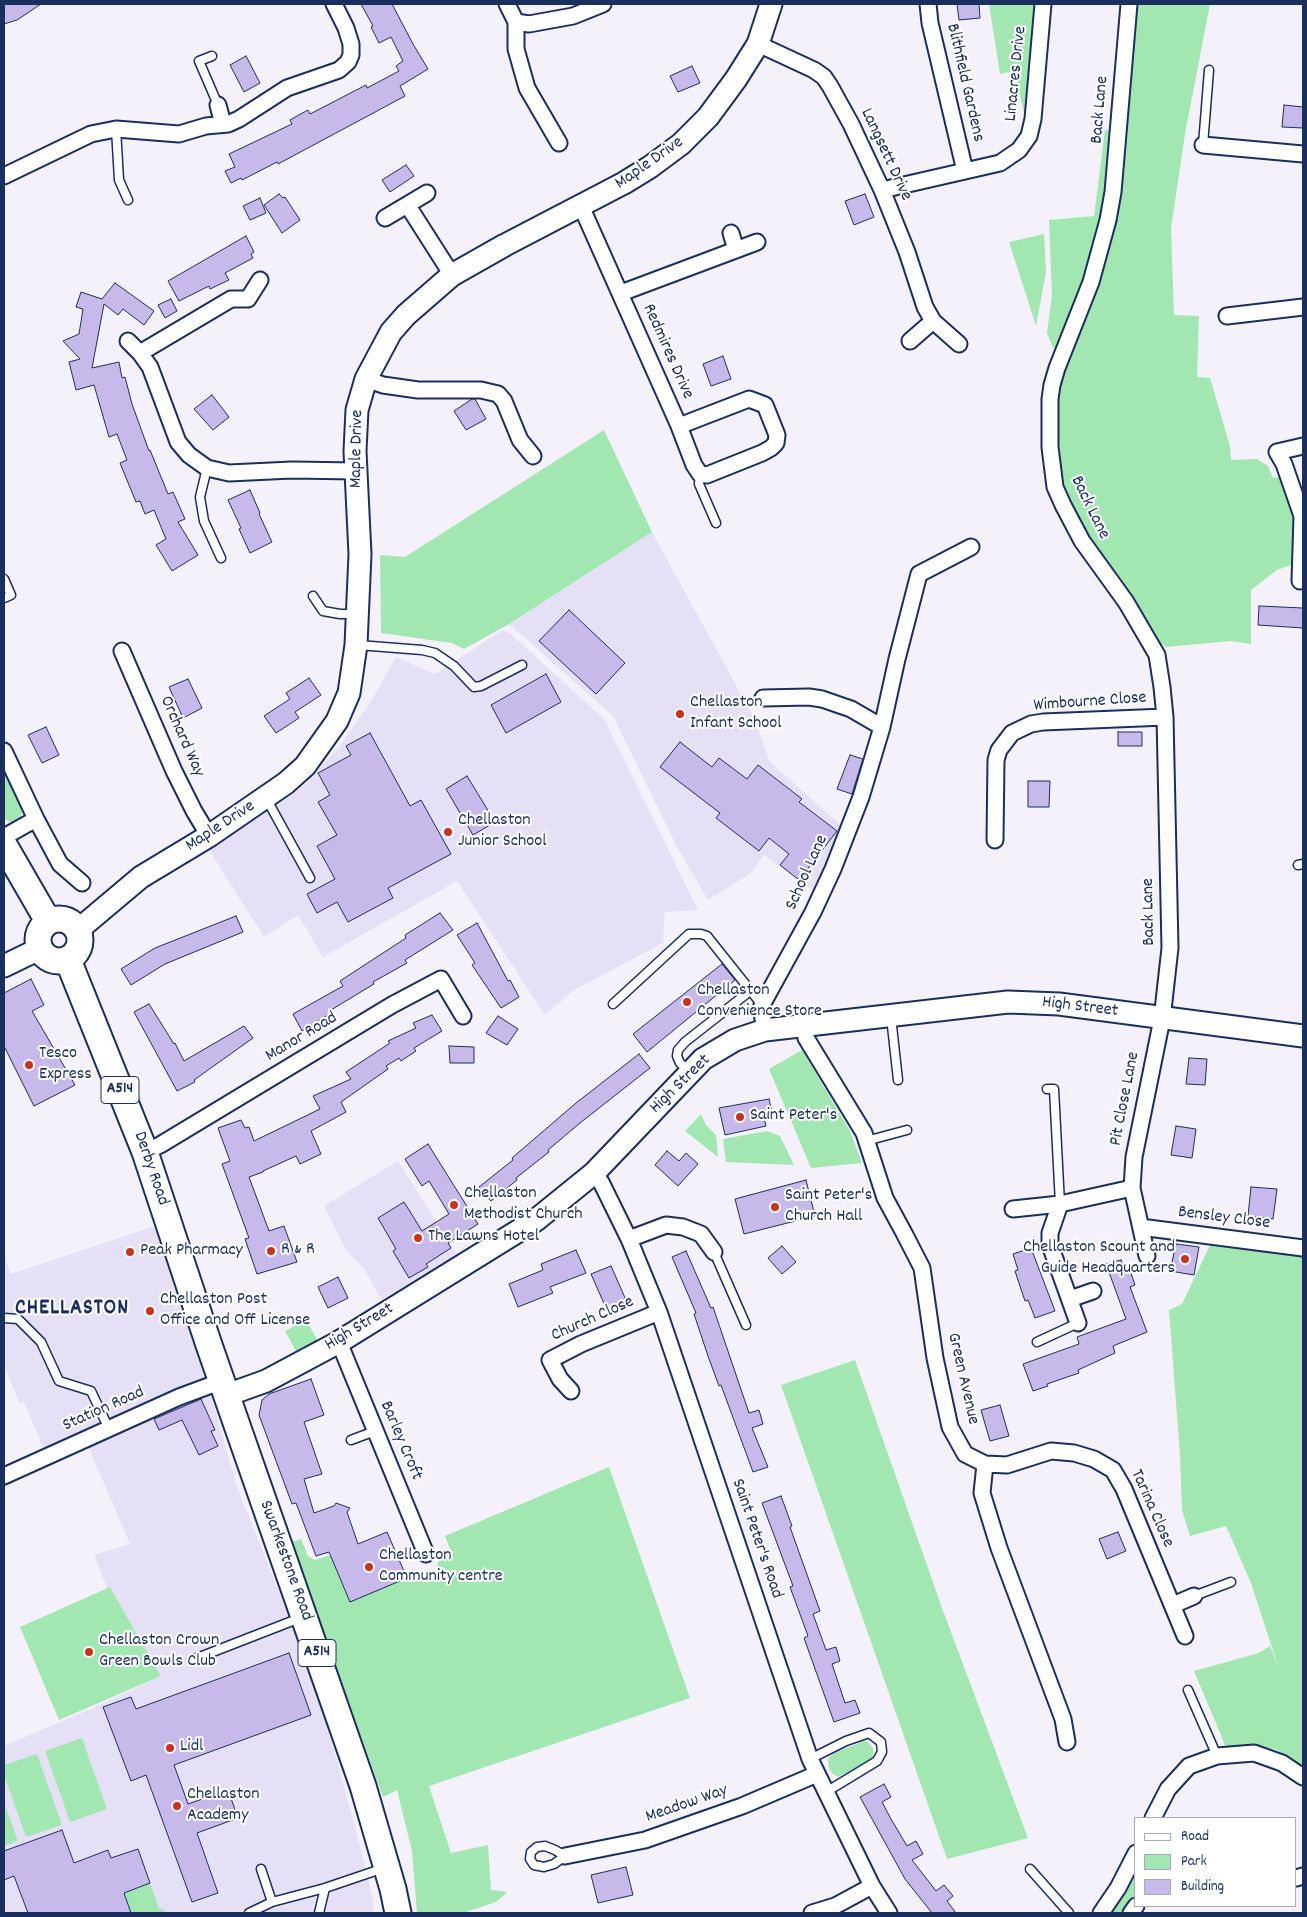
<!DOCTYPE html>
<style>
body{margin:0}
#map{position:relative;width:1307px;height:1917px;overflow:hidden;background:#f4f1fb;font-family:Dekko,sans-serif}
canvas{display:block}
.frame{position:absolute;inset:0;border:5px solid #1b2f5e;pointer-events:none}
.legend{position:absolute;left:1134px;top:1817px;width:162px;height:90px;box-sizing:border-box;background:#fff;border:1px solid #a4acbf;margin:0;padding:6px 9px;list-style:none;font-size:15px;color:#1b2f5e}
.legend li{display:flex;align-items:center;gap:10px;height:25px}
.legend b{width:25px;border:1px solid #a4acbf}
</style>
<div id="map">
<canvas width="1307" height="1917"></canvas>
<div class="frame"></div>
<ul class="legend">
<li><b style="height:6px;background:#fff"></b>Road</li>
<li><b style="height:14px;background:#a2e7b2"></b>Park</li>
<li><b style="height:14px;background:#c7b9ea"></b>Building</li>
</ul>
</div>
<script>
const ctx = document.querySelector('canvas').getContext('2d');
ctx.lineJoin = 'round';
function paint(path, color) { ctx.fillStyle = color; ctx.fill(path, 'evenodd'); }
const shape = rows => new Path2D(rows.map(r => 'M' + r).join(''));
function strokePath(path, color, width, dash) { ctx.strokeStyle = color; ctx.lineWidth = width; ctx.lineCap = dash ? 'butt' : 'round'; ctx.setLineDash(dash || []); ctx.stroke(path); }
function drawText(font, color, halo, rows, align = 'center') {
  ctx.font = font + ' Dekko,sans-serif'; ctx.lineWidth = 4; ctx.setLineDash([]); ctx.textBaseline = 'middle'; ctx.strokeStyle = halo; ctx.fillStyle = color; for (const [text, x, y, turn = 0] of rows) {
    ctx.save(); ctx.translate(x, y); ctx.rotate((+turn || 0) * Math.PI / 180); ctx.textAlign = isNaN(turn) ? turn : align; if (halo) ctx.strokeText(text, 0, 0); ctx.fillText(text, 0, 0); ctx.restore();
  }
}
paint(shape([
 [652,532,754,718,770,762,844,828,817,893,764,855,751,873,708,900,677,847,613,716,509,624],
 [503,630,513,636,604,719,698,910,665,912,663,943,574,990,545,1015,457,881,323,957,298,915,264,937,209,850,292,795,306,784,342,743,373,698,396,657,435,674],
 [398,1161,458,1256,381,1300,365,1270,346,1250,324,1206],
 [155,1226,206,1379,238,1490,299,1642,325,1719,354,1823,372,1895,374,1913,4,1913,4,1746,93,1708,161,1676,110,1587,107,1588,94,1555,130,1544,88,1446,116,1435,161,1412,157,1400,44,1450,24,1402,20,1404,4,1365,4,1257,11,1274]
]), '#e6e0f6');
paint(shape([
 [989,4,1037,4,1027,125,1014,71,1000,74],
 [1136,4,1210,4,1185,134,1171,228,1174,315,1199,316,1197,377,1210,378,1230,446,1231,460,1257,459,1268,466,1273,478,1280,477,1294,512,1295,556,1291,565,1277,570,1251,590,1251,644,1231,641,1166,647,1156,640,1150,625,1129,592,1089,537,1067,501,1059,468,1056,425,1057,390,1094,297,1115,225,1113,210],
 [1105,130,1112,130,1101,234,1063,343,1053,348,1047,333,1052,295,1049,220,1094,216],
 [1044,234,1046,272,1036,326,1009,242],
 [604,430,652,532,509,624,464,649,452,643,381,633,380,555,405,557],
 [4,763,24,810,18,821,13,824,4,818],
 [802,1050,850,1131,862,1163,811,1168,769,1069],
 [701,1114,706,1125,716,1135,718,1157,685,1131],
 [767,1131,780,1136,794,1165,726,1162,723,1139],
 [1210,1245,1303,1257,1303,1766,1275,1749,1254,1747,1236,1748,1225,1745,1194,1671,1259,1653,1270,1646,1278,1666,1251,1583,1226,1526,1190,1536,1182,1510,1180,1455,1169,1310,1182,1304],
 [306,1320,318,1341,297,1353,285,1331],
 [855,1360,942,1608,1028,1838,947,1859,781,1385],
 [609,1467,690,1698,429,1786,451,1853,488,1845,491,1890,507,1892,496,1902,463,1913,417,1913,412,1851,397,1790,383,1797,291,1542,301,1539,308,1556,315,1560,331,1555,407,1578,414,1579,434,1577,440,1556,451,1552,445,1536],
 [110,1587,161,1676,59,1720,20,1627],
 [82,1738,107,1809,70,1822,45,1751],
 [864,1741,868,1742,873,1748,873,1759,838,1777,833,1774,829,1769,828,1758,836,1752],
 [37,1754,62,1825,26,1837,4,1775,4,1765],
 [4,1802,18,1841,4,1846],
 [1136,1853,1136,1906,1131,1913,1101,1913],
 [150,1883,159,1908,164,1910,165,1913,131,1913,124,1893]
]), '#a2e7b2');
const building = shape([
 [4,4,41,4,17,20,4,24,4,4],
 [361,4,392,4,413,44,428,69,400,86,405,96,278,164,277,162,242,180,241,178,231,183,225,171,235,167,229,154,292,124,290,120,308,110,310,114,366,85,367,88,399,71,396,66,403,61,391,37,379,43,371,27,373,26,361,4],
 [957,4,979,4,980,18,959,20,957,4],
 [246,56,260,83,244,92,230,65,246,56],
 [692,66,700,83,678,92,670,76,692,66],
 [1284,105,1303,107,1303,128,1282,127,1284,105],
 [406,165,414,176,390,192,382,180,406,165],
 [279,194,283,198,285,197,300,220,282,233,264,205,279,194],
 [865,194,874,217,854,225,845,201,865,194],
 [260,198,266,213,250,220,243,206,260,198],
 [246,236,254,252,251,254,253,258,225,273,229,280,210,289,209,286,179,301,168,281,246,236],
 [115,283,154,311,144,325,123,309,118,315,104,304,92,368,119,362,122,378,125,377,132,404,149,451,150,450,168,494,173,492,185,519,178,522,198,555,172,571,156,545,166,539,154,510,145,514,140,501,136,502,120,463,127,460,117,434,109,437,94,385,76,390,69,362,80,359,63,341,79,334,83,309,76,307,81,292,102,299,115,283],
 [171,299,177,311,165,318,158,305,171,299],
 [723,356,731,379,711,386,703,364,723,356],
 [212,395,229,417,213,430,194,409,212,395],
 [472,399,475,399,486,419,466,430,454,411,472,399],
 [250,490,260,513,259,514,272,542,250,553,239,529,241,528,228,500,250,490],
 [1259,606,1303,608,1303,628,1258,625,1259,606],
 [569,610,625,663,596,694,539,641,569,610],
 [546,674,561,702,506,733,491,705,546,674],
 [309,678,321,695,295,712,299,718,276,733,264,716,290,699,286,693,309,678],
 [188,679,202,708,183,718,169,687,188,679],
 [46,727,59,755,42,763,28,735,46,727],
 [1118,732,1142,732,1142,746,1118,746,1118,732],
 [370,733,410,806,421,800,451,854,388,888,393,898,348,922,337,902,317,913,307,894,335,879,317,846,337,835,318,802,330,795,318,773,351,755,346,746,370,733],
 [680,742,712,767,719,758,747,779,758,765,802,799,799,802,837,831,799,880,780,865,789,854,769,838,759,851,716,818,720,813,660,767,680,742],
 [850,755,863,759,852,794,837,789,850,755],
 [467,776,495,822,473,835,446,789,467,776],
 [1028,781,1050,781,1049,807,1028,807,1028,781],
 [440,913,453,930,405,960,407,963,373,982,374,984,331,1010,333,1012,302,1031,293,1014,343,986,340,981,406,938,405,935,440,913],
 [236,916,243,932,165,964,131,985,121,969,155,948,236,916],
 [477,923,508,981,510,980,519,997,501,1008,472,965,475,963,457,935,477,923],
 [722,964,735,980,647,1052,633,1034,722,964],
 [31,979,44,1005,32,1011,75,1085,34,1106,4,1046,4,993,31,979],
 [149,1004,174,1044,175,1043,184,1061,244,1026,253,1038,194,1080,195,1082,177,1091,134,1012,149,1004],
 [432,1015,442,1031,414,1048,416,1051,401,1061,399,1058,386,1066,388,1069,341,1102,346,1112,311,1131,321,1154,300,1164,296,1156,263,1171,263,1172,249,1177,269,1231,284,1226,297,1262,257,1274,245,1239,249,1238,222,1164,230,1161,218,1128,241,1120,245,1128,249,1127,254,1141,320,1109,313,1096,351,1079,346,1072,390,1043,388,1041,416,1028,413,1023,432,1015],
 [498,1016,518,1029,507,1045,486,1033,498,1016],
 [449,1046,474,1047,474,1063,450,1063,449,1046],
 [639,1054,650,1068,580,1123,548,1150,549,1152,516,1178,517,1180,491,1201,479,1187,513,1160,512,1158,576,1103,639,1054],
 [1189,1058,1207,1059,1205,1085,1186,1084,1189,1058],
 [769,1099,772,1112,763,1114,766,1126,725,1135,719,1108,769,1099],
 [1176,1126,1196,1129,1192,1158,1171,1155,1176,1126],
 [428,1144,478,1224,448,1243,451,1248,426,1264,428,1267,409,1278,393,1251,396,1249,378,1218,404,1202,422,1231,449,1214,429,1181,422,1186,405,1159,428,1144],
 [667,1151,679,1161,686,1153,698,1164,678,1186,655,1165,667,1151],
 [806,1180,815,1216,744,1234,735,1199,806,1180],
 [1251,1187,1277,1189,1273,1219,1248,1216,1251,1187],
 [1176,1244,1199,1247,1194,1275,1170,1271,1176,1244],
 [782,1246,796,1262,782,1274,768,1258,782,1246],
 [1031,1248,1055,1311,1035,1318,1028,1300,1025,1301,1015,1271,1018,1270,1013,1254,1031,1248],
 [576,1250,586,1273,550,1287,553,1293,518,1307,509,1284,543,1270,541,1264,576,1250],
 [686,1251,711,1308,713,1307,749,1413,759,1410,763,1424,752,1428,768,1467,753,1472,721,1385,719,1386,708,1356,694,1314,696,1313,672,1257,686,1251],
 [1121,1260,1123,1267,1128,1265,1135,1285,1130,1287,1147,1332,1113,1346,1115,1353,1078,1370,1079,1373,1047,1384,1048,1386,1033,1391,1023,1364,1079,1344,1077,1337,1126,1319,1106,1264,1121,1260],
 [611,1266,626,1300,606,1308,591,1274,611,1266],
 [338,1277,348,1298,328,1308,318,1287,338,1277],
 [311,1379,324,1415,304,1422,322,1474,304,1479,314,1513,334,1506,336,1503,350,1508,347,1512,358,1544,387,1532,407,1578,350,1602,329,1552,316,1556,296,1503,292,1504,259,1415,262,1400,269,1394,311,1379],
 [201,1399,215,1430,211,1431,218,1446,199,1455,182,1420,159,1430,154,1419,201,1399],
 [1000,1405,1009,1436,990,1441,981,1410,1000,1405],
 [781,1496,792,1526,790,1527,820,1611,813,1614,826,1650,836,1647,840,1661,832,1664,845,1703,855,1700,860,1713,834,1722,804,1638,808,1636,790,1587,793,1586,762,1503,781,1496],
 [1118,1532,1126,1551,1107,1559,1099,1539,1118,1532],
 [289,1653,311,1715,174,1765,188,1804,228,1790,238,1818,197,1833,218,1893,192,1902,146,1775,131,1781,103,1707,131,1697,136,1709,289,1653],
 [884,1784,891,1797,882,1802,891,1819,907,1846,916,1841,923,1854,912,1860,936,1891,944,1885,953,1896,947,1901,956,1913,932,1913,905,1879,860,1797,884,1784],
 [62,1830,74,1863,108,1850,111,1858,138,1849,150,1883,124,1893,131,1913,28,1913,14,1876,4,1880,4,1851,62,1830],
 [626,1867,633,1895,598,1903,591,1875,626,1867]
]);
paint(building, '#c7b9ea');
strokePath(building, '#1b2f5e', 1);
const lane = shape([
 [212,56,199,61,218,105],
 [116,129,119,180,128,200],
 [1203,145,1209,70],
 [207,468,200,497,204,521,221,558],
 [700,474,699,484,716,523],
 [4,579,11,595,4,598],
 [313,596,323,611,340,614,355,614],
 [358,645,422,650,435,653,454,666,474,687,481,686,522,665],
 [266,798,310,878],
 [1298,865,1303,864],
 [613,1004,689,934,701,934,707,936,762,1005],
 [891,1017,898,1080],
 [690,1072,680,1063,677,1056,678,1050,685,1042,750,991],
 [1047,1089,1054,1089,1060,1204],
 [866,1141,907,1130],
 [714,1252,746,1325],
 [4,1318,18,1319,41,1342,59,1381,91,1391,109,1429],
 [1037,1342,1078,1323],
 [351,1440,375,1431],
 [1194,1596,1231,1582],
 [192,1660,300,1618],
 [1188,1690,1217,1756],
 [810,1759,846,1741,869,1733,881,1742,882,1752,877,1761,826,1792],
 [545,1846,555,1850,565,1856,554,1864,544,1867,534,1865,530,1859,531,1852,537,1847,545,1846],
 [261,1869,272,1902],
 [1030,1869,1069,1913],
 [249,1913,272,1902,325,1888,384,1868],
 [319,1913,325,1888]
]);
const street = shape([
 [507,4,516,22,516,49,527,88,559,143],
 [928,4,930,23,965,171],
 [1129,4,1113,192,1108,220,1091,282,1057,368,1052,385,1050,399,1050,447,1055,487,1063,505,1082,541,1126,602,1157,655,1162,687,1165,717,1170,948,1162,1019,1134,1157,1132,1188,1147,1256],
 [516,22,529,24,573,16,603,4],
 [758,44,814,70,824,77,830,86,851,124,882,190,907,252,925,307,933,321,959,344],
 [218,105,223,124],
 [1203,145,1303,154],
 [4,176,91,134,116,129,179,134,206,126,228,124,239,119,287,88,339,70,348,62,351,55,351,44,346,28,334,4],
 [882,190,1000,163,1019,150,1029,136,1033,119,1043,4],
 [408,206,452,275],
 [581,206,679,426,694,465,700,474,707,475,762,453,771,448,776,443,777,435,765,405,749,399,679,426],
 [385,218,427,193],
 [731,233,736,250],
 [621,293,757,242],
 [1227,316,1303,307],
 [128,341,140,353,150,367,178,442,189,455,207,468,229,473,292,470,356,471],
 [910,341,933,321],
 [140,353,231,299,248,299,260,280],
 [366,379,383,385,418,390,481,390,498,394,504,401,520,440,533,456],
 [1300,581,1302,516,1284,464,1277,452,1303,446],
 [122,651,174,771,194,811,209,836],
 [763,698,809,697,822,699,851,709,882,727],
 [4,751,36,819],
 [4,837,36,819,60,864,82,883],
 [995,840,996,760,999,750,1012,733,1031,724,1043,722,1165,717],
 [804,1025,806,1038,864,1133,885,1198,904,1233,922,1268,935,1358,950,1427,965,1454,985,1464,982,1493,999,1548,1063,1719,1067,1742],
 [765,1030,762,1013,762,1005,813,912,833,869,861,797,882,727,897,659,919,574,971,547],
 [145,1152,160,1145,392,1005,441,979,463,1016],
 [594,1173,601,1182,629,1239,659,1312,810,1759,872,1886,889,1913],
 [1060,1204,1050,1233,1050,1245,1078,1323],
 [1013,1209,1060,1204,1132,1188],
 [1141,1229,1148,1228,1303,1248],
 [629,1239,666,1225,683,1227,701,1234,714,1252],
 [1070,1299,1093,1291],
 [339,1342,426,1554],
 [571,1391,560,1379,550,1360,581,1344,659,1312],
 [985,1464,1007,1465,1051,1451,1074,1453,1094,1459,1113,1470,1124,1489,1185,1636],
 [4,1476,179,1397,222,1381],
 [1173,1605,1194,1596],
 [1153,1818,1168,1789,1189,1766,1217,1756,1254,1753,1282,1763,1303,1777],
 [565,1856,645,1840,742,1806,817,1774],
 [1296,1878,1303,1876],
 [812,1913,835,1906,872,1886],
 [1101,1913,1118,1888,1136,1853],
 [1131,1913,1136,1906]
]);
const secondary = shape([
 [78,930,141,877,209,836,286,783,305,766,337,721,349,693,356,645,360,554,355,451,357,410,366,379,391,332,406,315,452,275,505,245,624,183,650,167,681,144,708,117,736,79,758,44,771,4],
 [4,966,39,949],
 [227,1395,266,1381,339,1342,536,1220,594,1173,703,1059,735,1040,765,1030,1008,1002,1059,1004,1303,1036]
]);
const primary = shape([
 [4,845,48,921],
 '38 940a21 21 0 1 1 42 0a21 21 0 1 1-42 0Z',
 [68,960,145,1152,209,1345,363,1786,393,1889,398,1913]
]);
strokePath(lane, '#1b2f5e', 11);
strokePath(street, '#1b2f5e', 19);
strokePath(secondary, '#1b2f5e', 25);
strokePath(primary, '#1b2f5e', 29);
strokePath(lane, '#fff', 8);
strokePath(street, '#fff', 15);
strokePath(secondary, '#fff', 21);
strokePath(primary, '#fff', 25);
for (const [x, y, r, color] of [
 [680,714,5,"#c8321e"],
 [448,832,5,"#c8321e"],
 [687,1002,5,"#c8321e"],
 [29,1065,5,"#c8321e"],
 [740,1117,5,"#c8321e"],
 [454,1205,5,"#c8321e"],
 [775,1207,5,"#c8321e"],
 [418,1238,5,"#c8321e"],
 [271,1251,5,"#c8321e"],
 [130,1252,5,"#c8321e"],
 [1185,1259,5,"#c8321e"],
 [150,1311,5,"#c8321e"],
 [369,1567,5,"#c8321e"],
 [89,1652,5,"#c8321e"],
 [170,1748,5,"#c8321e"],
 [177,1806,5,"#c8321e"]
]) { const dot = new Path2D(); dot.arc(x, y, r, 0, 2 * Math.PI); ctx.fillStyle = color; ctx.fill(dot); strokePath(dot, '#fff', 2); }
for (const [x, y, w] of [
 [120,1090,38],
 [317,1653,38]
]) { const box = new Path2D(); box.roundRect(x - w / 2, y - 13.5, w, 27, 4); ctx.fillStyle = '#fff'; ctx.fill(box); strokePath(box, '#1b2f5e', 1); }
drawText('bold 16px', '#1b2f5e', null, [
 ["A514",120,1090],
 ["A514",317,1653]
]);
drawText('18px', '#1b2f5e', '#fff', [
 ["Linacres Drive",1017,74,-84],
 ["Blithfield Gardens",964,83,77],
 ["Back Lane",1101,110,-85],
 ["Langsett Drive",885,155,65],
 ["Maple Drive",650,164,-35],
 ["Redmires Drive",667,352,66],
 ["Maple Drive",358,449,-89],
 ["Back Lane",1089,508,64],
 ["Wimbourne Close",1090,703,-4],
 ["Orchard Way",181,737,66],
 ["Maple Drive",221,827,-33],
 ["School Lane",808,873,-66],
 ["Back Lane",1150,912,-91],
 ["High Street",1080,1008,7],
 ["Manor Road",302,1038,-31],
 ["High Street",681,1085,-44],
 ["Pit Close Lane",1126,1099,-79],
 ["Derby Road",150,1169,71],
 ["Bensley Close",1224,1219,7],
 ["Church Close",593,1320,-24],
 ["High Street",360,1328,-31],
 ["Green Avenue",962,1379,77],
 ["Station Road",104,1410,-24],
 ["Barley Croft",400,1441,67],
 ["Tarina Close",1151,1509,66],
 ["Saint Peter's Road",756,1539,71],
 ["Swarkestone Road",285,1561,70],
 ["Meadow Way",687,1805,-19]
]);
drawText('18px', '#1b2f5e', '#fff', [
 ["Chellaston",690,704],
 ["Infant School",690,725],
 ["Chellaston",458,822],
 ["Junior School",458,843],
 ["Chellaston",697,992],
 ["Convenience Store",697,1013],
 ["Tesco",39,1055],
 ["Express",39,1076],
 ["Saint Peter's",750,1117],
 ["Chellaston",464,1195],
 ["Methodist Church",464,1216],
 ["Saint Peter's",785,1197],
 ["Church Hall",785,1218],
 ["The Lawns Hotel",428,1238],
 ["Chellaston Scount and",1175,1249,"right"],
 ["Guide Headquarters",1175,1270,"right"],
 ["R & R",281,1251],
 ["Peak Pharmacy",140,1252],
 ["Chellaston Post",160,1301],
 ["Office and Off License",160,1322],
 ["Chellaston",379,1557],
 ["Community centre",379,1578],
 ["Chellaston Crown",99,1642],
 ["Green Bowls Club",99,1663],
 ["Lidl",180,1748],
 ["Chellaston",187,1796],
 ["Academy",187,1817]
], 'left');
ctx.letterSpacing = '1px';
drawText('bold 22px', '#1b2f5e', '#fff', [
 ["CHELLASTON",72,1310]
]);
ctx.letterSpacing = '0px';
</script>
